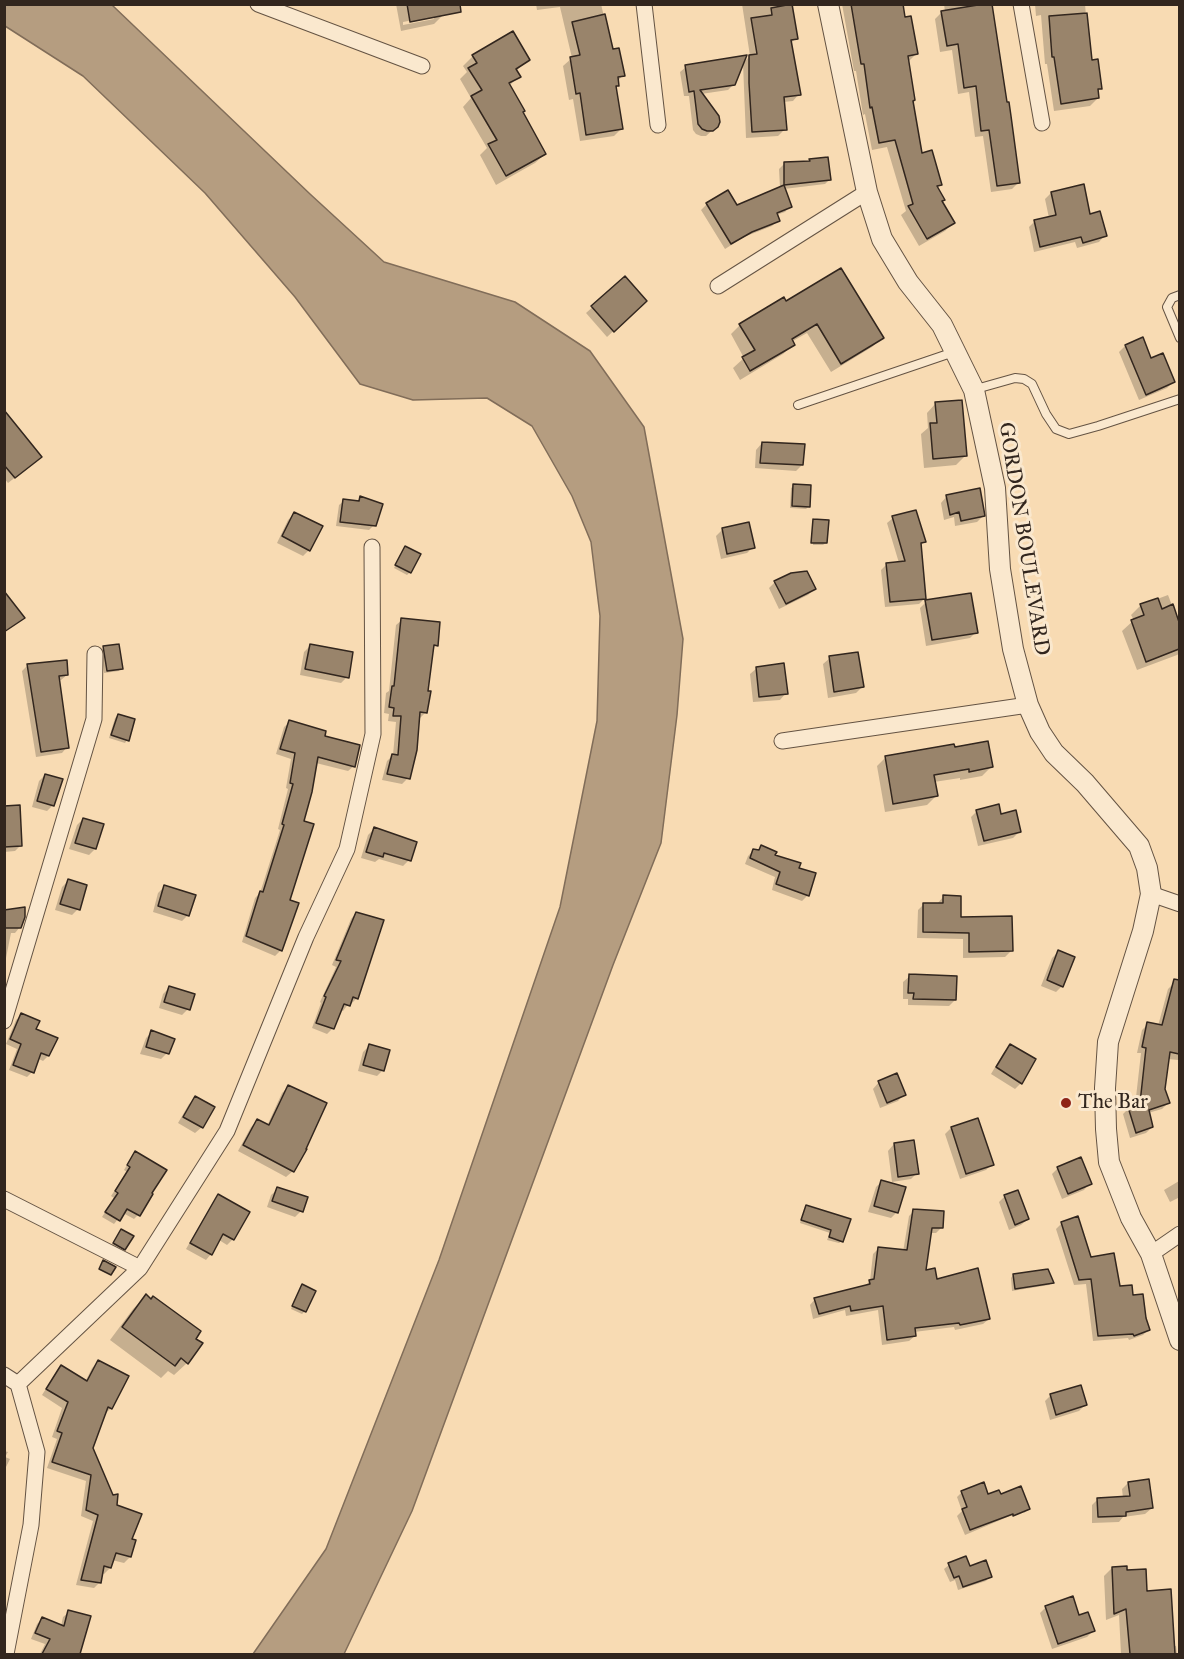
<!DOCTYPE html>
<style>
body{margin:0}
#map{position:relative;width:1184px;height:1659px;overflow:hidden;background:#f8dbb3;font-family:"IM FELL Great Primer",serif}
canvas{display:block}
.frame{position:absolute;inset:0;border:6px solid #32261e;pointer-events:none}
</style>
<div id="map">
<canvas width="1184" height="1659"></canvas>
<div class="frame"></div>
</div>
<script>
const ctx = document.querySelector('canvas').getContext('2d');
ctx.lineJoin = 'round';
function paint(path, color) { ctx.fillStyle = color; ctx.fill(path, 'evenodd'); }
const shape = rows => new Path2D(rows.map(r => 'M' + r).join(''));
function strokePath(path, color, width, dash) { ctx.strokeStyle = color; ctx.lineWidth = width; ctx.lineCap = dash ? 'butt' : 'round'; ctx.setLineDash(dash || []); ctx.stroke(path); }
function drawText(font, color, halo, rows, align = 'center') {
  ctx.font = font + ' "IM FELL Great Primer",serif'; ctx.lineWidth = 6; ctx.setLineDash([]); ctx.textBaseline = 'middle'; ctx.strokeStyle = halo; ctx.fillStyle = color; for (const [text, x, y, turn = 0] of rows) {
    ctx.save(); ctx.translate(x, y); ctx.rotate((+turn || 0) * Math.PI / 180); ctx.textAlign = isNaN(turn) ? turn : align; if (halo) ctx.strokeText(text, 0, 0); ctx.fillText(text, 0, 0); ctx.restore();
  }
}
const water = shape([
 [4,5,112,5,310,194,384,262,515,302,590,351,644,427,683,639,677,715,661,843,613,965,412,1511,344,1654,253,1654,326,1549,439,1260,560,907,597,721,600,616,591,542,572,496,532,426,487,398,413,400,360,384,295,297,205,193,83,76,5,26,4,5]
]);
paint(water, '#b59d80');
strokePath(water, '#816d59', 1.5);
paint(shape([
 [396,4,441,4,443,15,434,24,401,31],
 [434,16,434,19,403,25,403,22],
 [536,4,601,4,612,51,623,75,617,82,618,85,615,88,621,129,614,136,580,141,573,99,569,100,563,66,572,58,560,7,537,10],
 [742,4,791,4,796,38,790,44,799,94,793,101,783,102,785,129,778,136,746,138,743,63,750,56],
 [842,4,901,4,916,54,908,62,911,102,921,155,941,185,937,188,941,202,953,223,945,231,919,246,901,215,906,211,887,147,872,150,865,114,863,115,856,71,854,71],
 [944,4,989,4,1019,182,1012,189,991,192,983,136,975,137,969,92,958,94,952,50,940,52,935,19,942,12,945,12],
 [1035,4,1085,4,1090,62,1101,88,1097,92,1098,98,1090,106,1054,111,1047,64,1045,64,1041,15,1036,16],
 [473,56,528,60,516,71,519,76,509,86,545,154,535,163,496,185,480,155,487,148,463,107,471,98,460,79,467,72,463,66],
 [686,67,734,84,728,90,701,94,717,126,706,136,701,136,696,134,693,130,689,96,684,96,680,72],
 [810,160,830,179,825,184,784,189,790,206,785,212,776,215,778,220,772,226,744,237,725,249,701,210,707,204,736,207,780,188,779,169,784,164,808,163],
 [1051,193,1089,216,1105,235,1099,242,1077,248,1075,242,1034,252,1029,227,1035,221,1049,218,1045,199],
 [625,278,639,307,607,337,586,313],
 [786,303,882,338,872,347,831,372,807,333,791,342,793,345,783,354,740,380,733,368,744,358,731,334,740,325],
 [1125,346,1151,360,1173,382,1167,388,1139,400,1119,352],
 [936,403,966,455,956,465,924,468,921,434,928,428,927,413],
 [4,412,34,463,8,483,4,478],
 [762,443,802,465,796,471,755,468,756,450],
 [794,486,809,506,806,509,790,508,791,488],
 [947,496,983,516,977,522,955,526,954,517,944,520,941,503],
 [361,498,374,525,369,530,336,526,339,505,344,501,356,502],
 [294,514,309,550,303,556,277,543,288,520],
 [893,518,925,541,920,546,925,598,919,604,885,607,881,570,887,564,899,563,887,523],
 [813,521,827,521,826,543,823,545,813,545,814,521],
 [748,524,753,547,747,553,721,559,716,536,722,530],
 [405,548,410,572,407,575,394,568],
 [775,582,814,589,808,595,779,609,769,588],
 [1168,595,1180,626,1180,653,1177,655,1137,670,1122,631,1134,620,1131,615,1141,605],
 [926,602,976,632,970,638,926,646,920,608],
 [402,620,436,645,432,649,427,692,426,712,420,718,418,718,408,778,402,784,382,780,387,761,393,755,396,722,388,721,389,714,384,713,386,693,389,691,396,625],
 [310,646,347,677,341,683,300,675,304,652],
 [104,648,121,668,119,671,104,673,101,650],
 [830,658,862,687,856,693,828,698,823,664],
 [28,665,67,675,61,680,58,680,67,747,62,753,36,757,22,671],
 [757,668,786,693,780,700,753,702,750,674],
 [118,715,127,740,125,743,109,738,115,718],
 [290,722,323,737,354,766,348,771,316,763,303,822,281,950,275,956,242,942,255,898,260,893,280,830,278,829,288,789,286,788,291,759,276,754,284,727],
 [953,749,991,767,982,776,960,780,960,778,934,782,936,796,927,805,885,812,877,766,886,757],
 [45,775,53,805,47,811,32,807,39,781],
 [4,808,21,845,15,851,4,852],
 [977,811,1000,816,1019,832,1013,838,978,846,971,817],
 [83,819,95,849,89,855,69,849,77,825],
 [374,829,409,860,403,866,379,859,375,862,361,858,368,835],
 [762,847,773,856,798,869,808,895,802,901,772,890,775,877,745,864,748,856,754,850,757,851],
 [68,881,78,909,72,915,55,910,62,887],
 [164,887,188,915,182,921,153,912,158,893],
 [943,897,959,919,1011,951,1005,957,963,958,963,939,917,938,918,910,924,904,937,904],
 [4,909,23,909,20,927,15,933,11,933,4,968],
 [356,913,357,998,351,1004,349,1003,343,1011,340,1010,333,1028,327,1034,312,1028,321,1003,320,1002,336,967,332,965,351,919],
 [1058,952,1062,986,1056,992,1041,986,1052,958],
 [910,976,955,1000,949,1006,908,1005,908,999,903,999,903,982],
 [1174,983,1180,985,1180,1059,1178,1060,1168,1059,1164,1089,1168,1103,1162,1109,1148,1113,1152,1127,1146,1133,1130,1138,1123,1114,1129,1108,1135,1106,1141,1053,1137,1053,1142,1030,1148,1024,1158,1026,1168,989],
 [169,988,188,1009,182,1015,159,1008,163,994],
 [22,1014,34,1029,48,1056,43,1061,37,1058,32,1072,27,1077,9,1070,17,1049,6,1044,16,1020],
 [152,1032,167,1053,161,1059,140,1054,146,1038],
 [369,1046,383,1070,377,1076,358,1071,363,1052],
 [1010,1046,1021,1083,1015,1089,991,1074,1004,1052],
 [879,1082,904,1094,898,1101,880,1108,873,1089],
 [288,1087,293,1171,286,1177,238,1151,251,1127,257,1121,267,1126,282,1093],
 [195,1098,202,1127,195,1133,178,1123,189,1104],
 [951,1128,992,1164,986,1170,960,1179,945,1134],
 [894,1144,917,1173,911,1179,892,1182,888,1151],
 [131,1158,138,1215,134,1219,123,1213,114,1224,102,1217,114,1198,111,1196,127,1172,124,1170],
 [1058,1168,1090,1183,1084,1190,1062,1199,1052,1174],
 [882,1181,897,1212,891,1218,868,1212,876,1187],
 [1179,1181,1180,1197,1170,1202,1164,1190],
 [278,1189,301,1211,295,1217,267,1207,271,1195],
 [218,1196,233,1239,227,1245,219,1240,211,1254,206,1260,186,1249,213,1202],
 [1005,1196,1028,1219,1021,1225,1009,1230,999,1202],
 [807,1207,849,1220,842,1241,839,1243,827,1240,830,1233,800,1223,804,1210],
 [914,1211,942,1227,936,1233,930,1233,924,1272,989,1319,983,1324,955,1330,954,1327,914,1332,915,1336,909,1341,882,1345,878,1310,846,1316,845,1310,813,1319,810,1305,815,1299,865,1286,870,1281,873,1254,878,1249,903,1252,909,1216],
 [1062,1223,1148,1330,1143,1335,1129,1340,1128,1338,1093,1341,1086,1284,1074,1285,1056,1229],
 [121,1231,124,1249,122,1251,111,1246],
 [1013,1275,1052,1283,1049,1285,1012,1291,1011,1278],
 [300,1289,305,1311,302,1314,291,1309],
 [146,1296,194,1339,187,1363,174,1375,168,1371,161,1378,110,1340,133,1309],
 [98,1362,111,1408,104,1415,91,1448,115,1506,130,1557,124,1563,112,1560,110,1568,104,1574,101,1573,100,1582,94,1588,76,1585,93,1521,81,1516,86,1481,47,1468,57,1439,52,1437,62,1408,42,1395,56,1373,62,1367,85,1382,92,1368],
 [1051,1395,1085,1405,1079,1411,1050,1420,1045,1401],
 [4,1451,8,1452,5,1457,10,1459,4,1471],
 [1128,1483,1152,1508,1145,1514,1123,1517,1119,1522,1092,1523,1092,1505,1098,1499,1123,1498,1122,1489],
 [962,1492,987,1496,1000,1496,1028,1509,1024,1513,1024,1510,965,1535,957,1516,962,1511,957,1497],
 [949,1565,969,1567,990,1576,986,1581,958,1590,955,1580,950,1582,944,1569],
 [1112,1568,1126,1571,1145,1592,1173,1646,1176,1646,1177,1654,1121,1654,1119,1615,1106,1620,1104,1576],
 [1046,1607,1078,1617,1093,1631,1087,1637,1052,1649,1040,1613],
 [69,1612,89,1617,79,1654,40,1654,45,1644,31,1639,37,1624,42,1619,61,1626,63,1617]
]), '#0003');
const building = shape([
 [407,4,460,4,461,12,410,22,407,4],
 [792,4,798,39,791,40,801,95,784,97,787,130,752,132,749,83,749,55,757,54,751,18,772,15,771,8,792,4],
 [851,4,903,4,905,17,911,16,918,54,908,56,915,100,913,101,922,153,932,150,942,185,937,186,945,200,942,201,955,223,927,239,908,206,913,204,895,140,879,143,872,107,870,108,864,64,861,64,851,4],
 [984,4,992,4,1007,102,1009,102,1011,116,1020,183,997,186,989,130,981,131,976,86,964,88,958,44,947,46,941,11,984,4],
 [1087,13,1092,60,1098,59,1102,89,1098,89,1099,98,1061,104,1054,57,1052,57,1049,16,1087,13],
 [605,14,613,49,619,48,625,76,618,77,619,86,616,86,623,129,586,135,580,93,576,94,570,57,580,55,572,22,605,14],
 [513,31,530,60,516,69,521,77,509,83,525,111,523,112,546,154,506,176,488,144,497,140,471,96,482,90,468,68,477,63,472,55,513,31],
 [747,55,735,85,700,90,719,116,720,122,718,127,713,131,707,131,702,129,698,124,694,91,689,92,685,65,747,55],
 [828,157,831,180,784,185,784,162,810,161,809,159,828,157],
 [1084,184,1090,214,1100,211,1107,236,1083,243,1081,237,1040,247,1034,220,1056,215,1051,192,1084,184],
 [784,185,792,207,777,213,780,221,752,232,731,244,706,203,728,190,737,205,784,185],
 [841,268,884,338,841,364,817,324,792,339,795,345,750,371,742,357,755,350,739,324,784,297,786,301,841,268],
 [625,276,647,301,614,332,591,306,625,276],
 [1143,337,1151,358,1163,353,1175,382,1146,395,1125,345,1143,337],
 [962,400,967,456,933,459,930,423,937,423,935,402,962,400],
 [4,410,42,457,15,478,4,465,4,410],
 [762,442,805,444,803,465,760,463,762,442],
 [793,484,811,485,810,507,792,506,793,484],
 [980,488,985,516,961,521,959,512,950,515,946,495,980,488],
 [360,496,383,504,376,526,340,522,343,499,359,501,360,496],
 [916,510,926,542,921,543,926,599,890,602,886,563,905,561,892,516,916,510],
 [294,512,323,526,310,551,282,536,294,512],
 [813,519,829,520,827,543,811,543,813,519],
 [749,522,755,548,727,554,722,528,749,522],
 [405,546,421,554,411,573,395,565,405,546],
 [807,571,816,589,786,604,774,581,791,573,807,571],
 [4,591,25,618,4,632,4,591],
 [971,593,978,633,932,640,925,600,971,593],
 [1158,598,1162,609,1173,604,1179,622,1179,649,1146,662,1131,620,1144,615,1140,604,1158,598],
 [401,618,440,622,438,646,434,645,428,691,431,691,427,713,420,712,417,750,410,779,387,774,392,754,398,755,401,716,393,716,394,708,389,707,392,686,394,686,401,618],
 [119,644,123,669,107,671,103,646,119,644],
 [310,644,353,652,349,678,305,669,310,644],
 [858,652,864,687,834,692,829,656,858,652],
 [67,660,68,675,59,676,69,748,41,752,27,664,67,660],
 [784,663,788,694,759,697,756,667,784,663],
 [118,714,135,719,129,741,111,735,118,714],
 [289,720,326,731,325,736,360,745,355,767,318,757,312,792,304,821,314,824,290,900,299,903,282,951,246,936,260,891,263,892,284,825,282,824,293,784,290,783,295,753,280,749,289,720],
 [988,741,993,767,969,772,969,769,934,775,938,796,893,804,885,756,954,744,955,747,988,741],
 [45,774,63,779,54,806,37,801,45,774],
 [999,804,1001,814,1016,810,1021,832,984,841,976,810,999,804],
 [20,805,22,846,4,847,4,806,20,805],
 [83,818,104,824,96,849,75,843,83,818],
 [374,827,417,842,411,861,384,853,383,857,366,852,374,827],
 [761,845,777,852,775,855,801,863,799,868,816,873,809,896,776,884,780,872,750,858,753,849,759,850,761,845],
 [68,879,87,885,80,910,60,904,68,879],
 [164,885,196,895,189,916,158,906,164,885],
 [943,895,961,896,961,917,1012,916,1013,951,969,952,969,933,923,932,923,903,943,903,943,895],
 [25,907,25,917,21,928,4,928,4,910,25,907],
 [356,912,384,920,358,999,353,997,350,1006,344,1004,334,1029,316,1023,326,997,324,996,341,961,336,960,356,912],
 [1058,950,1075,957,1063,987,1047,980,1058,950],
 [909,974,957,976,956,1000,913,999,914,993,908,993,909,974],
 [1174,979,1179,980,1179,1054,1170,1052,1165,1089,1170,1103,1149,1110,1153,1127,1136,1133,1128,1107,1140,1103,1146,1048,1142,1047,1147,1022,1162,1025,1174,979],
 [169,986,195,994,190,1010,164,1002,169,986],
 [21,1013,40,1021,36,1029,58,1038,49,1056,41,1053,34,1073,13,1065,21,1044,10,1039,21,1013],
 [151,1030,175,1039,169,1054,146,1047,151,1030],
 [369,1044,390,1050,384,1071,363,1065,369,1044],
 [1010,1044,1036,1059,1022,1084,996,1067,1010,1044],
 [897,1073,906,1095,887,1103,878,1081,897,1073],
 [288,1085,327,1103,306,1149,307,1149,294,1172,243,1145,257,1119,269,1125,288,1085],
 [195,1096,215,1107,203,1128,183,1117,195,1096],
 [978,1118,994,1165,966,1174,951,1127,978,1118],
 [914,1140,919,1174,898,1177,894,1143,914,1140],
 [135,1151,167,1170,152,1193,153,1194,140,1216,127,1209,120,1221,105,1212,118,1193,115,1191,130,1167,127,1165,135,1151],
 [1081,1157,1092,1184,1068,1194,1057,1167,1081,1157],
 [881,1180,906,1187,898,1213,874,1206,881,1180],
 [277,1187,308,1197,303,1212,272,1201,277,1187],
 [1018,1190,1029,1219,1015,1225,1004,1195,1018,1190],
 [218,1194,250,1212,234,1240,223,1234,212,1255,190,1243,218,1194],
 [806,1205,851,1219,843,1242,829,1237,831,1230,801,1220,806,1205],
 [913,1209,944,1211,943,1228,932,1228,926,1270,935,1268,937,1279,978,1268,990,1319,960,1325,959,1323,915,1328,916,1336,887,1340,883,1306,851,1311,850,1306,819,1314,814,1298,870,1284,869,1280,874,1279,878,1247,907,1250,913,1209],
 [1078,1216,1091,1257,1114,1253,1120,1286,1132,1285,1133,1295,1143,1294,1146,1318,1150,1330,1134,1336,1133,1334,1098,1336,1091,1279,1079,1280,1061,1222,1078,1216],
 [121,1229,134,1236,125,1250,113,1243,121,1229],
 [103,1260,116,1267,111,1275,99,1269,103,1260],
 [1048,1269,1054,1283,1015,1289,1013,1274,1048,1269],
 [302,1284,316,1291,306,1312,292,1306,302,1284],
 [146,1294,151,1299,153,1296,201,1331,196,1339,203,1343,188,1364,181,1358,175,1366,122,1327,146,1294],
 [98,1360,129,1376,112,1409,108,1407,93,1448,113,1495,118,1494,117,1505,142,1514,132,1539,136,1540,131,1557,116,1553,111,1568,104,1566,101,1583,81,1580,98,1515,86,1510,91,1475,52,1462,62,1433,57,1431,68,1402,46,1389,61,1365,87,1381,98,1360],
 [1081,1385,1087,1405,1056,1415,1050,1394,1081,1385],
 [1149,1479,1153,1508,1126,1512,1126,1516,1098,1517,1097,1498,1130,1496,1128,1482,1149,1479],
 [984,1482,988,1494,999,1490,1001,1494,1021,1486,1030,1509,1013,1516,1013,1514,970,1530,962,1509,967,1507,961,1491,984,1482],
 [966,1556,970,1566,986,1560,992,1577,963,1587,959,1576,954,1578,948,1563,966,1556],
 [1127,1566,1127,1570,1146,1569,1147,1591,1171,1589,1175,1654,1130,1654,1126,1609,1114,1614,1112,1567,1127,1566],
 [1073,1596,1079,1615,1088,1612,1095,1631,1058,1644,1045,1606,1073,1596],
 [68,1610,91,1616,80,1654,42,1654,50,1639,35,1633,42,1617,64,1626,68,1610]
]);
paint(building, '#99846b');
strokePath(building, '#32261e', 1.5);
const service = shape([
 [1180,295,1172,298,1167,307,1180,338],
 [976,389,1015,378,1024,379,1032,384,1046,414,1056,429,1069,434,1098,426,1180,399],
 [798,405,954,352]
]);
const minor = shape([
 [258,4,422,66],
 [644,4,658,125],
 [1021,4,1042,123],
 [718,286,867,192],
 [782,741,1028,705],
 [1151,894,1180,904],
 [4,1021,94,719,95,654],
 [4,1199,140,1268],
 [1151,1254,1180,1234],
 [4,1375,18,1384,37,1452,31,1525,6,1654],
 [18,1384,140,1268,227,1131,306,937,347,849,373,734,372,547]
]);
const tertiary = shape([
 [828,4,867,192,882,239,908,282,942,325,974,390,995,488,1000,569,1013,649,1028,705,1040,732,1054,753,1085,783,1139,846,1147,868,1151,894,1143,931,1108,1042,1105,1088,1106,1129,1109,1162,1131,1218,1151,1254,1180,1340]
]);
strokePath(service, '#645343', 10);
strokePath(minor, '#645343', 17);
strokePath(tertiary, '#645343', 22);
strokePath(service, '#fae8ce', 8);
strokePath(minor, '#fae8ce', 15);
strokePath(tertiary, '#fae8ce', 20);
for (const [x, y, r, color] of [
 [1066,1103,6,"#8f2418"]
]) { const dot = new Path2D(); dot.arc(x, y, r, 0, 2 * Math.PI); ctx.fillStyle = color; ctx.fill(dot); strokePath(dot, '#fae8ce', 2); }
drawText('21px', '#32261e', '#fae8ce', [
 ["GORDON BOULEVARD",1023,539,81]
]);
drawText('21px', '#32261e', '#fae8ce', [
 ["The Bar",1078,1103]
], 'left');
</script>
